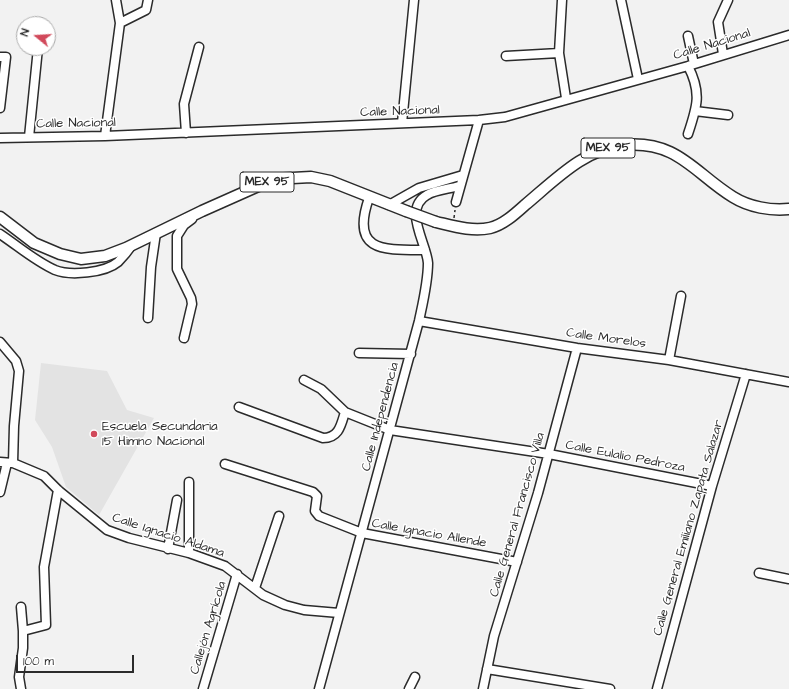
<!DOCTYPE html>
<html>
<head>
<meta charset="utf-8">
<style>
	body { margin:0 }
	#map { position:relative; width:789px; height:689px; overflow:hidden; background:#f2f2f2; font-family:"Architects Daughter",sans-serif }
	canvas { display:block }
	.north { position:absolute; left:16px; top:16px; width:40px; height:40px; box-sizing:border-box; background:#fff; border:1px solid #aaa; border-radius:50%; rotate:288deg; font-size:11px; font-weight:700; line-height:16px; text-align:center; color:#2b2b2b }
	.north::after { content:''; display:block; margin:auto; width:14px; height:18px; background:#d1495b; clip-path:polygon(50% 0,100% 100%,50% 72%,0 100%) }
	.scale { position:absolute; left:16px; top:655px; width:118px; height:18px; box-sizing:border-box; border:2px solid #2b2b2b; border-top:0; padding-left:5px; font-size:12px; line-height:14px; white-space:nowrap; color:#2b2b2b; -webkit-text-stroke:3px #fff; paint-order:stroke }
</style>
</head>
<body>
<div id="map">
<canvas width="789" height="689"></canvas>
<div class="north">N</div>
<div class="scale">100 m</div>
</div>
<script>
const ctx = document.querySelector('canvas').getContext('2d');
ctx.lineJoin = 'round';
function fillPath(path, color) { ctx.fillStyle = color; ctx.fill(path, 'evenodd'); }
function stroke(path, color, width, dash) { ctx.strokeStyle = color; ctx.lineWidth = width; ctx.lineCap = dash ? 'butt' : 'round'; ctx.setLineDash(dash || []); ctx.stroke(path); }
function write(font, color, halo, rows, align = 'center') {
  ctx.font = font + ' "Architects Daughter",sans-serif'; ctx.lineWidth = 3; ctx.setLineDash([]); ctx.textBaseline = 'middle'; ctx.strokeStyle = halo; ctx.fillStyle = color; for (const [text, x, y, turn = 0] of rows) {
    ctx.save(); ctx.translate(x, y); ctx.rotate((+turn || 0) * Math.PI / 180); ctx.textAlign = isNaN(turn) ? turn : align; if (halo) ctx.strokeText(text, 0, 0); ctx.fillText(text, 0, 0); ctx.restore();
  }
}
fillPath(new Path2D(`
	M41,363L107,371L127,410L154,418L99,515L66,487L52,447L35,420Z`), '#e3e3e3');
const minor = new Path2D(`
	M562,0L559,53L566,98
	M621,0L638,79
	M120,23L146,10L148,0
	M688,36L694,64
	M723,54L718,22L728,0
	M506,56L559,53
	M0,57H6L0,108
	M695,111L728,115
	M402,123L414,0
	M186,133L184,104L199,47
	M688,134C697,107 702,93 688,66
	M105,136L120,23L116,0
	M29,137L38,48
	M0,138L105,136L479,120L505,117L688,66L789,35
	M369,198C350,252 383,250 425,250
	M456,202L479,120
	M389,205L419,188L463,175
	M0,234C18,246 35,261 55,270C70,276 105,273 118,262C123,257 128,251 132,245
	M148,318L151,267L156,233
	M419,321L577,348L669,360L789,382
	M184,338L192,304L191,298L177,269V236L184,225L192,219
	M0,342L16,361L19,371L14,426L13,463
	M359,353L411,354
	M669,360L681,296
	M304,380L321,389L345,412L390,430L549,454L712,486
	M239,407L323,438C339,438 341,425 345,412
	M0,462L13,463L44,476L58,490L107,530L129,538L189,553L225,566L263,595L285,605L304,610L339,613
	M225,464L313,492L317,496L315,511L319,516L362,533L517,562
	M189,482V553
	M0,492L7,463
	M168,549L177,500
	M759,573L789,579
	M255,588L279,516
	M21,607L23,631
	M487,669L610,689
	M21,689L19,677L23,648V631L46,625L44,567L58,490
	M203,689L237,574
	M319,689L419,321C423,302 428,282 428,263C427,244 402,209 427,195C435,190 449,189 459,186
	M409,689L415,677
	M483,689L494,636L538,493L577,348
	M657,689L712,486L746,374`);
const major = new Path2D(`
	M0,217L34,243L60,254L81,259L105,256L126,248L202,211L274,179L311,177L330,181L406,211
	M436,222C453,226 472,232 490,228C503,225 515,214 525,205C554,181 585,148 624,145C678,140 695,174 733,197C749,207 771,211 789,209`);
stroke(minor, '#2b2b2b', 11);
stroke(major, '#2b2b2b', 13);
stroke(new Path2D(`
	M454,218L455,210`), '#2b2b2b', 1.5, [3, 3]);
stroke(minor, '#fff', 8);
stroke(major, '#fff', 10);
const majorBridge = new Path2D(`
	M406,211L436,222`);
stroke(majorBridge, '#2b2b2b', 13, []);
stroke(majorBridge, '#fff', 10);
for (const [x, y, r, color] of [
	[94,434,4,"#d1495b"]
]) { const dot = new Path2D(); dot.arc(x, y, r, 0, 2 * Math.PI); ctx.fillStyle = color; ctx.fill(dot); stroke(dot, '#fff', 1.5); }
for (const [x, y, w] of [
	[608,148,54],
	[267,182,54]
]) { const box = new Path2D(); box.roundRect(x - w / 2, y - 10, w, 20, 3); ctx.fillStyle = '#fff'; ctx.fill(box); stroke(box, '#2b2b2b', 1); }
write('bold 12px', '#2b2b2b', null, [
	["MEX 95",608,148],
	["MEX 95",267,182]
]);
write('13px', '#2b2b2b', '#fff', [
	["Calle Nacional",712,45,-17],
	["Calle Nacional",400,112,-2],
	["Calle Nacional",76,124,-1],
	["Calle Morelos",606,339,8],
	["Calle Independencia",381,417,-75],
	["Calle Eulalio Pedroza",625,457,11],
	["Calle General Francisco Villa",518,515,-74],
	["Calle General Emiliano Zapata Salazar",689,528,-74],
	["Calle Ignacio Allende",429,534,10],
	["Calle Ignacio Aldama",168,536,18],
	["Callejón Agrícola",209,628,-73]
]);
write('13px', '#2b2b2b', '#fff', [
	["Escuela Secundaria",102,427],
	["15 Himno Nacional",102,442]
], 'left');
</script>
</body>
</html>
